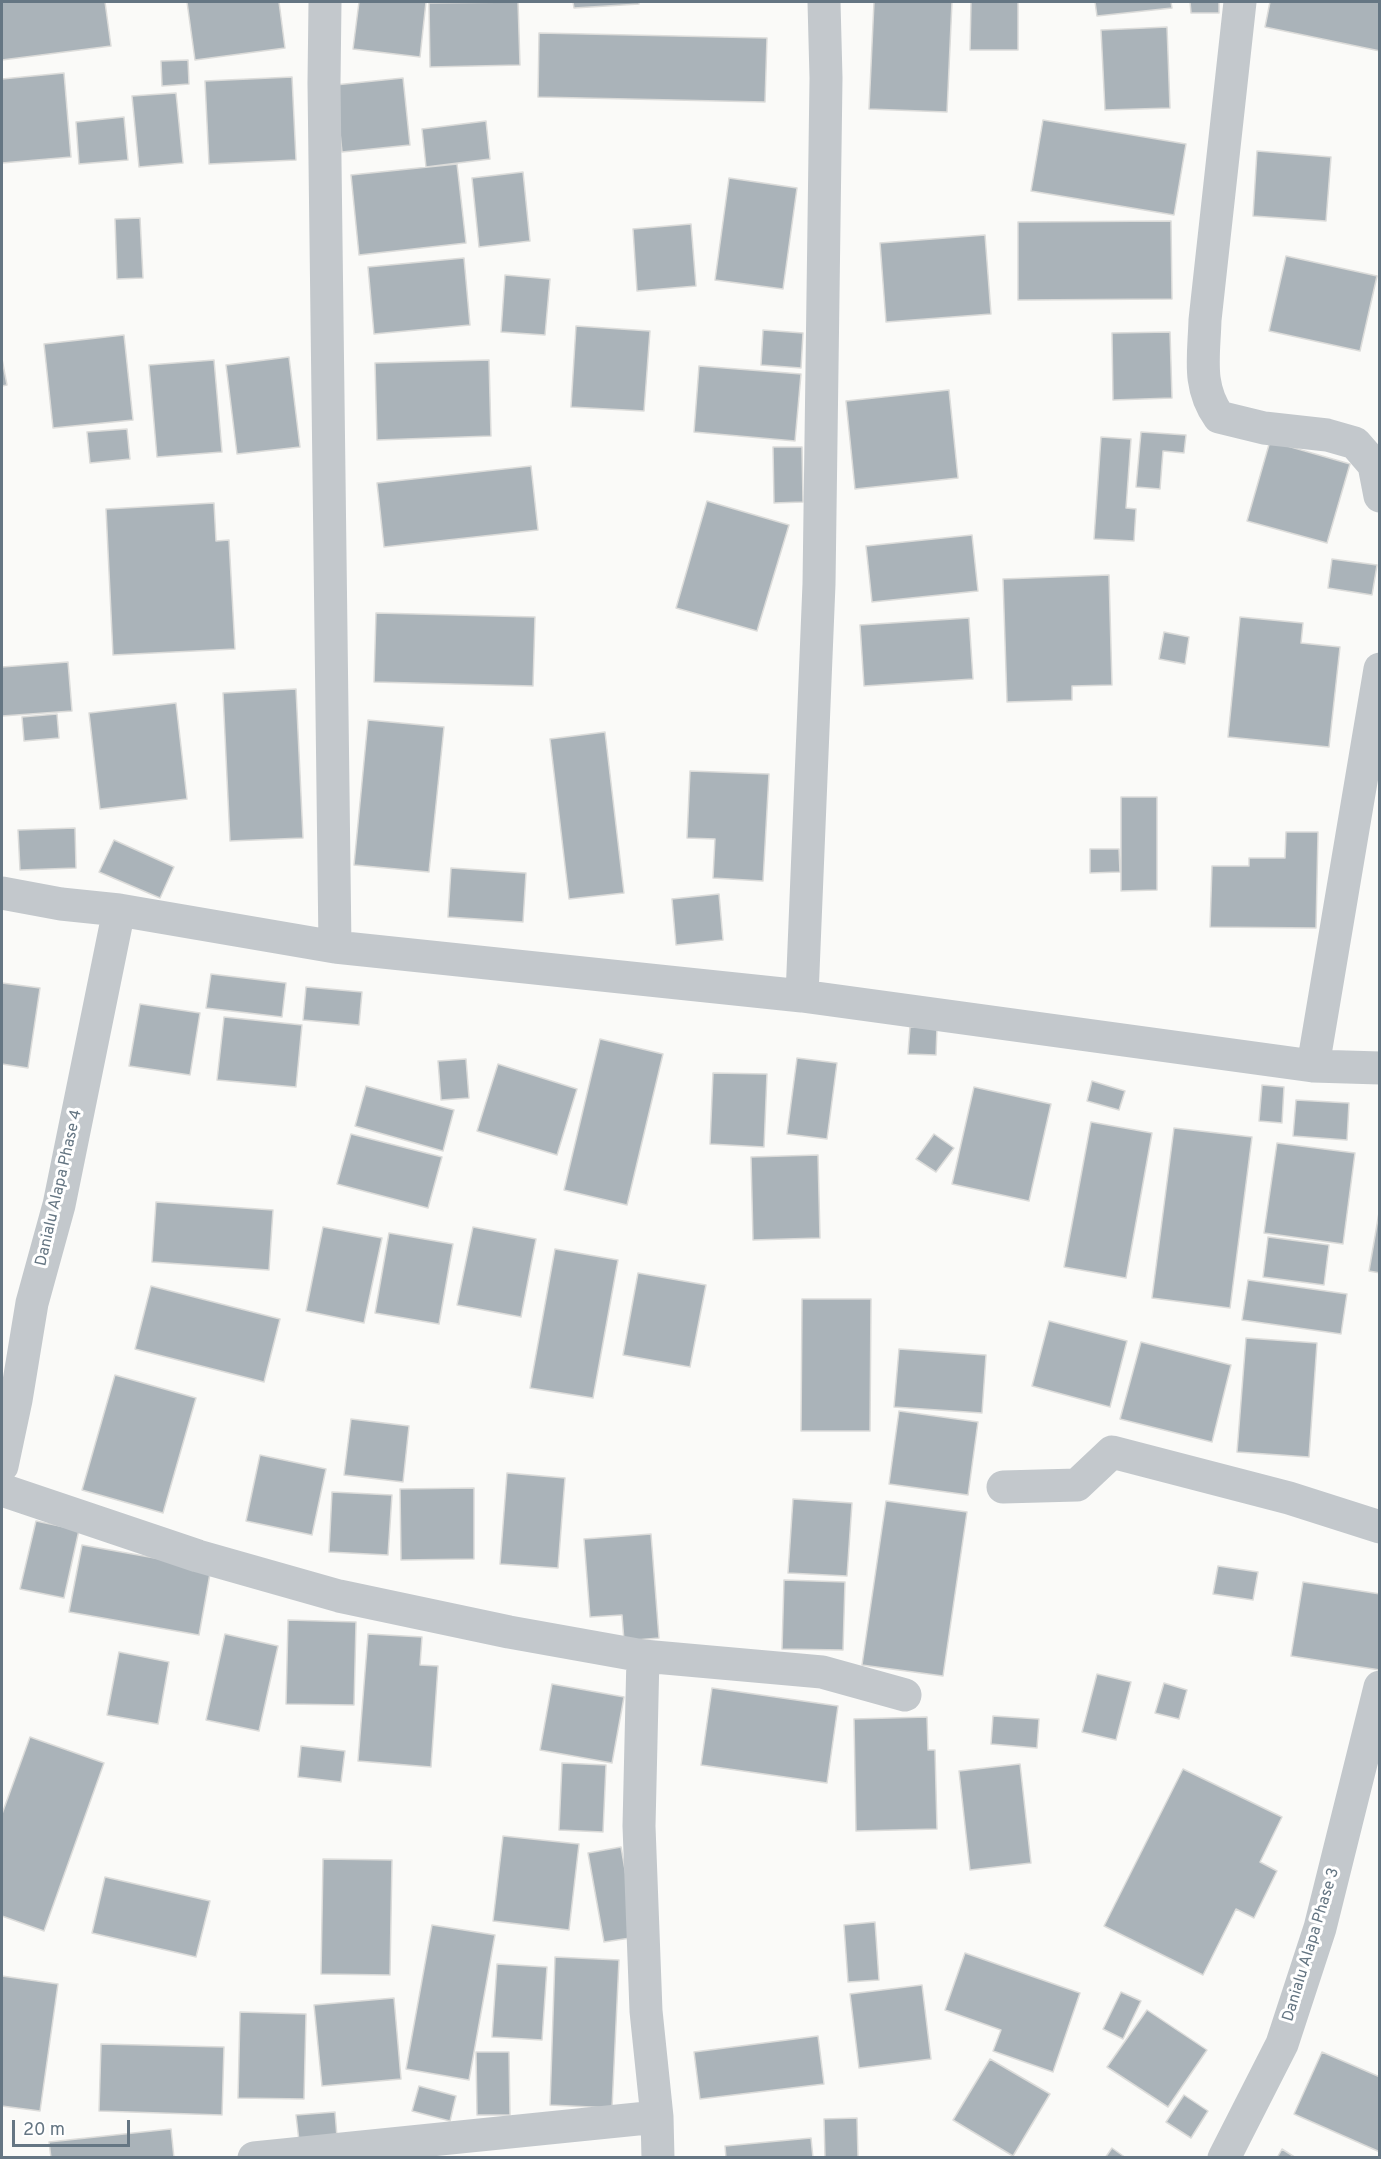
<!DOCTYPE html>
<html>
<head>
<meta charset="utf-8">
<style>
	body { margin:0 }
	#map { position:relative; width:1381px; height:2159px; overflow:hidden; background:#fafaf8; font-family:Overpass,sans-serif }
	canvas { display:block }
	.frame { position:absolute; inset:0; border:3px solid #657683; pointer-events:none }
	.scale { position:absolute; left:12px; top:2120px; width:118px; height:27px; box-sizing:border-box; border:3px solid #657683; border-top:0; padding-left:8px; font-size:18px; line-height:21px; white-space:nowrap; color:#657683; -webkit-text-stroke:4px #fff; paint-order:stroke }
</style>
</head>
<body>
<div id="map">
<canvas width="1381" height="2159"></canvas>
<div class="frame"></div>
<div class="scale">20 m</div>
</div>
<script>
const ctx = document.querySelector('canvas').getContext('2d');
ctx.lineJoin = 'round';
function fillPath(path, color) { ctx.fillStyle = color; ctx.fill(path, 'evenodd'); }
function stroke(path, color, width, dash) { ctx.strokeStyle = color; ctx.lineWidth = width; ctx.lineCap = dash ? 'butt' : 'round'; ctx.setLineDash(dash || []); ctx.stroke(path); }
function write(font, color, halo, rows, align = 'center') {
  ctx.font = font + ' Overpass,sans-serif'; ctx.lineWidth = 6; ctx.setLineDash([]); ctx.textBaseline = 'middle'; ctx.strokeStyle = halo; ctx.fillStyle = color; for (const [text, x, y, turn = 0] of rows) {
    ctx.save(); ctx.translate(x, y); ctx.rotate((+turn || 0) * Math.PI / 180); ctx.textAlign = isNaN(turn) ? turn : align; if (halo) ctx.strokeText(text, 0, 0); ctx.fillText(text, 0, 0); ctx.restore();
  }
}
const building = new Path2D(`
	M2,2H105L111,46L2,60Z
	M187,2H279L285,48L195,60Z
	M359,2H426L420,57L353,49Z
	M518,2L520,65L430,67L429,3Z
	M573,2H639V4L574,8Z
	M874,2H952L947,112L869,109Z
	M971,2H1018V50H970Z
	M1095,2H1171L1172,8L1097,16Z
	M1190,2H1219V13H1191Z
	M1270,2H1380V51L1265,27Z
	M1167,27L1170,108L1105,110L1101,30Z
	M539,33L767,38L765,102L538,97Z
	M188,60L189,84L162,86L161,61Z
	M64,73L71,157L2,163V79Z
	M292,77L296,160L209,164L205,81Z
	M403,78L410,145L342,152L335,85Z
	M176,93L183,163L139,167L132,96Z
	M124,117L128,160L79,164L76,122Z
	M1043,120L1186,144L1174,215L1031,191Z
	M486,121L490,159L426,167L422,129Z
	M1257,151L1331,157L1326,221L1253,216Z
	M457,164L466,243L359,255L351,175Z
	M523,172L530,241L479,247L472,178Z
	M729,178L797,188L783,289L715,280Z
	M140,218L143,278L117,279L115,219Z
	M1171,221L1172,299L1018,300V222Z
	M691,224L696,286L637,291L633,229Z
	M985,235L991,314L886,322L880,243Z
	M1286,256L1377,276L1360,351L1269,331Z
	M464,258L470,325L374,334L368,267Z
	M505,275L550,279L545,335L501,332Z
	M576,326L650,331L644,411L571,407Z
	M763,330L803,333L801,368L761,365Z
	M1170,332L1172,398L1113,400L1112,333Z
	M124,335L133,420L53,428L44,344Z
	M289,357L300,447L237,454L226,365Z
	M2,359L7,385L2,386Z
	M214,360L222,452L157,457L149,365Z
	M489,360L491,436L377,440L375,363Z
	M699,366L801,374L795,441L694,432Z
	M949,390L958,478L855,489L846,401Z
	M127,429L130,459L90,463L87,432Z
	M1141,432L1186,435L1184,453L1163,451L1160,489L1136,487Z
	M1101,437L1131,439L1126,508L1136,509L1134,541L1094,539Z
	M1270,441L1350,464L1327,543L1247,521Z
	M773,447H802L803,502L774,503Z
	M531,466L538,530L384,547L377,483Z
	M707,501L789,525L757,631L676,608Z
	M214,503L216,541L229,540L235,649L113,655L106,509Z
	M972,535L978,591L872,602L866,546Z
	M1332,559L1377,565L1372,595L1328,588Z
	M1109,575L1112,685L1072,686V700L1007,702L1003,579Z
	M376,613L535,617L533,686L374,682Z
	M1240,617L1303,623L1301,643L1340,647L1329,747L1228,737Z
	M969,618L973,679L864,686L860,625Z
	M1164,632L1189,637L1185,664L1159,659Z
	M68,662L72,711L2,716V667Z
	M296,689L303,838L230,841L223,693Z
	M176,703L187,799L100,809L89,713Z
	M57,714L59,738L24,741L22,717Z
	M368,720L444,727L429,872L354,865Z
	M605,732L624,893L569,899L550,739Z
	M690,771L769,774L763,881L713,878L715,839L687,838Z
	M1121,797H1157V890L1121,891Z
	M75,828L76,868L20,870L18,830Z
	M1286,832H1318L1316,928L1210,927L1212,866H1249V858H1285Z
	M114,840L174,867L160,898L99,872Z
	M1090,849H1119L1120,872L1090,873Z
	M451,868L526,873L523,922L448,917Z
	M719,894L723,940L676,945L672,899Z
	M211,974L286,983L282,1017L206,1008Z
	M2,983L40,988L28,1068L2,1064Z
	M306,987L362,992L359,1025L303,1020Z
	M140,1004L200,1013L190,1075L129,1066Z
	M224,1017L302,1025L296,1087L217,1080Z
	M910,1027L937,1028L936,1055L908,1054Z
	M600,1039L663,1054L627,1205L564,1190Z
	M797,1058L837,1063L827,1139L787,1134Z
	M466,1059L469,1098L441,1100L438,1061Z
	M498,1064L577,1089L557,1155L477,1131Z
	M713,1073L767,1074L764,1147L710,1144Z
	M1092,1081L1125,1091L1119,1110L1087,1101Z
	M1262,1085L1284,1087L1282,1123L1259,1121Z
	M366,1086L454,1110L443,1151L355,1126Z
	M974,1087L1051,1104L1029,1201L952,1184Z
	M1296,1100L1349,1103L1347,1140L1293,1136Z
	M1091,1122L1152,1133L1126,1278L1064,1267Z
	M1174,1128L1252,1137L1230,1308L1152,1298Z
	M351,1134L442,1157L428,1208L337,1184Z
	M934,1134L954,1148L936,1172L916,1159Z
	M1277,1143L1355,1153L1343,1244L1264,1233Z
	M818,1155L820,1238L753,1240L751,1157Z
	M156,1202L273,1210L269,1270L152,1262Z
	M1380,1207V1273L1369,1271Z
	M323,1227L382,1238L364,1323L306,1311Z
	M473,1227L536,1239L521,1317L457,1305Z
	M389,1233L453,1244L439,1324L375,1313Z
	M1268,1237L1329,1245L1324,1285L1263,1277Z
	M555,1249L618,1260L593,1398L530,1388Z
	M638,1273L706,1285L690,1367L623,1355Z
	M1248,1280L1347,1294L1341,1334L1242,1320Z
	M151,1286L280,1319L264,1382L135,1349Z
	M802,1299H871L870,1431H801Z
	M1049,1321L1127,1341L1110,1407L1032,1386Z
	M1246,1338L1317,1343L1309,1457L1237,1452Z
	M1141,1342L1231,1365L1212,1442L1120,1419Z
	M899,1349L986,1355L982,1413L894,1407Z
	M115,1375L196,1398L163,1513L82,1490Z
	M899,1411L978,1422L968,1495L889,1484Z
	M351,1419L409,1426L403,1482L344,1475Z
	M260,1455L326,1469L312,1535L246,1521Z
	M507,1473L565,1478L558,1568L500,1564Z
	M474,1488V1559L401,1560L400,1489Z
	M332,1492L392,1495L388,1555L329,1552Z
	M793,1499L852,1503L847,1576L788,1573Z
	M886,1501L967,1512L943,1676L862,1665Z
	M36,1521L79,1530L64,1598L20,1589Z
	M651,1534L659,1638L624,1641L622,1615L590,1617L584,1539Z
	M82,1545L211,1568L199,1635L69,1612Z
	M1218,1566L1258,1572L1253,1600L1213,1594Z
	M784,1580L845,1582L843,1650L782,1649Z
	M1303,1582L1380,1594V1670L1291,1656Z
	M288,1620L356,1622L354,1705L286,1704Z
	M225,1634L278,1646L259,1731L206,1720Z
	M368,1634L422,1637L420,1665L438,1666L431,1767L358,1761Z
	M119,1652L169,1662L158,1724L107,1715Z
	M1097,1674L1131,1682L1116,1740L1082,1732Z
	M1164,1683L1187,1690L1179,1719L1155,1713Z
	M552,1684L624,1697L612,1763L540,1750Z
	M712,1688L838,1706L827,1783L701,1765Z
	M993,1716L1039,1719L1037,1748L991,1744Z
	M927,1717L928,1750H935L937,1829L856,1831L854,1719Z
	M30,1737L104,1763L44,1931L2,1916V1814Z
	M301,1746L345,1751L341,1782L298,1777Z
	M562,1763L606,1765L603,1832L559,1830Z
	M1020,1764L1031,1863L970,1870L959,1771Z
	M1183,1769L1282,1817L1260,1862L1277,1871L1254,1918L1236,1909L1203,1975L1104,1926Z
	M503,1836L579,1844L569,1930L493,1921Z
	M621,1847L637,1937L604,1942L588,1853Z
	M323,1859L392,1860L390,1975L321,1974Z
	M105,1877L210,1901L196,1957L92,1933Z
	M875,1922L879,1980L848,1982L844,1925Z
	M432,1925L495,1935L469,2080L406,2069Z
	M965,1953L1080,1993L1053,2072L993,2051L1001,2030L945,2010Z
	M555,1957L619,1960L612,2108L550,2105Z
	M497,1964L547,1967L542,2040L492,2037Z
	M2,1976L58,1984L40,2111L2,2106Z
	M922,1985L931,2059L859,2068L850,1994Z
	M1121,1992L1141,2001L1123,2039L1103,2029Z
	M394,1998L401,2079L322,2086L314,2005Z
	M1147,2010L1207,2050L1168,2107L1107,2067Z
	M240,2012L306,2014L304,2099L238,2098Z
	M818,2036L824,2084L700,2099L694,2052Z
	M101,2044L224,2047L222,2115L99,2111Z
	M476,2052H509L510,2115H477Z
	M1322,2052L1380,2077V2152L1294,2114Z
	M990,2059L1050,2094L1013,2156L953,2120Z
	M419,2086L456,2096L450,2121L412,2111Z
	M1184,2095L1208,2111L1191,2138L1166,2122Z
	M335,2112L337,2137L299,2141L296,2115Z
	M857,2118L858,2158H825L824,2119Z
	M171,2129L174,2158H51L49,2142Z
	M811,2138L813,2158H726L725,2146Z
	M1112,2148L1126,2158H1105Z
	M1282,2149L1296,2158H1277Z`);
fillPath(building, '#aab3b9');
stroke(building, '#dcdcda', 1.5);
stroke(new Path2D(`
	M325,2L324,83L335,947
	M1240,2L1205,320C1204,356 1197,386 1219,417L1264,428L1327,435L1355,443L1374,465L1380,496
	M2,893L61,904L119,910L335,947L802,996L1313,1066L1380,1068
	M802,996L819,584L826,78L824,2
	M1313,1066L1380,669
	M2,1466L16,1400L32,1303L59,1205L119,910
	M1003,1487L1077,1485L1112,1452L1289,1498L1380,1527
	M2,1490L198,1556L339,1596L509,1632L643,1656L822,1672L905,1695
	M643,1656L639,1826L646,2011L657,2117L658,2158
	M254,2158L657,2117
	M1224,2158L1282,2044L1320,1928L1380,1687`), '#c3c8cc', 33);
write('16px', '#657683', '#fff', [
	["Danialu Alapa Phase 4",60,1188,-77],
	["Danialu Alapa Phase 3",1312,1945,-73]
]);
</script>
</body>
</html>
